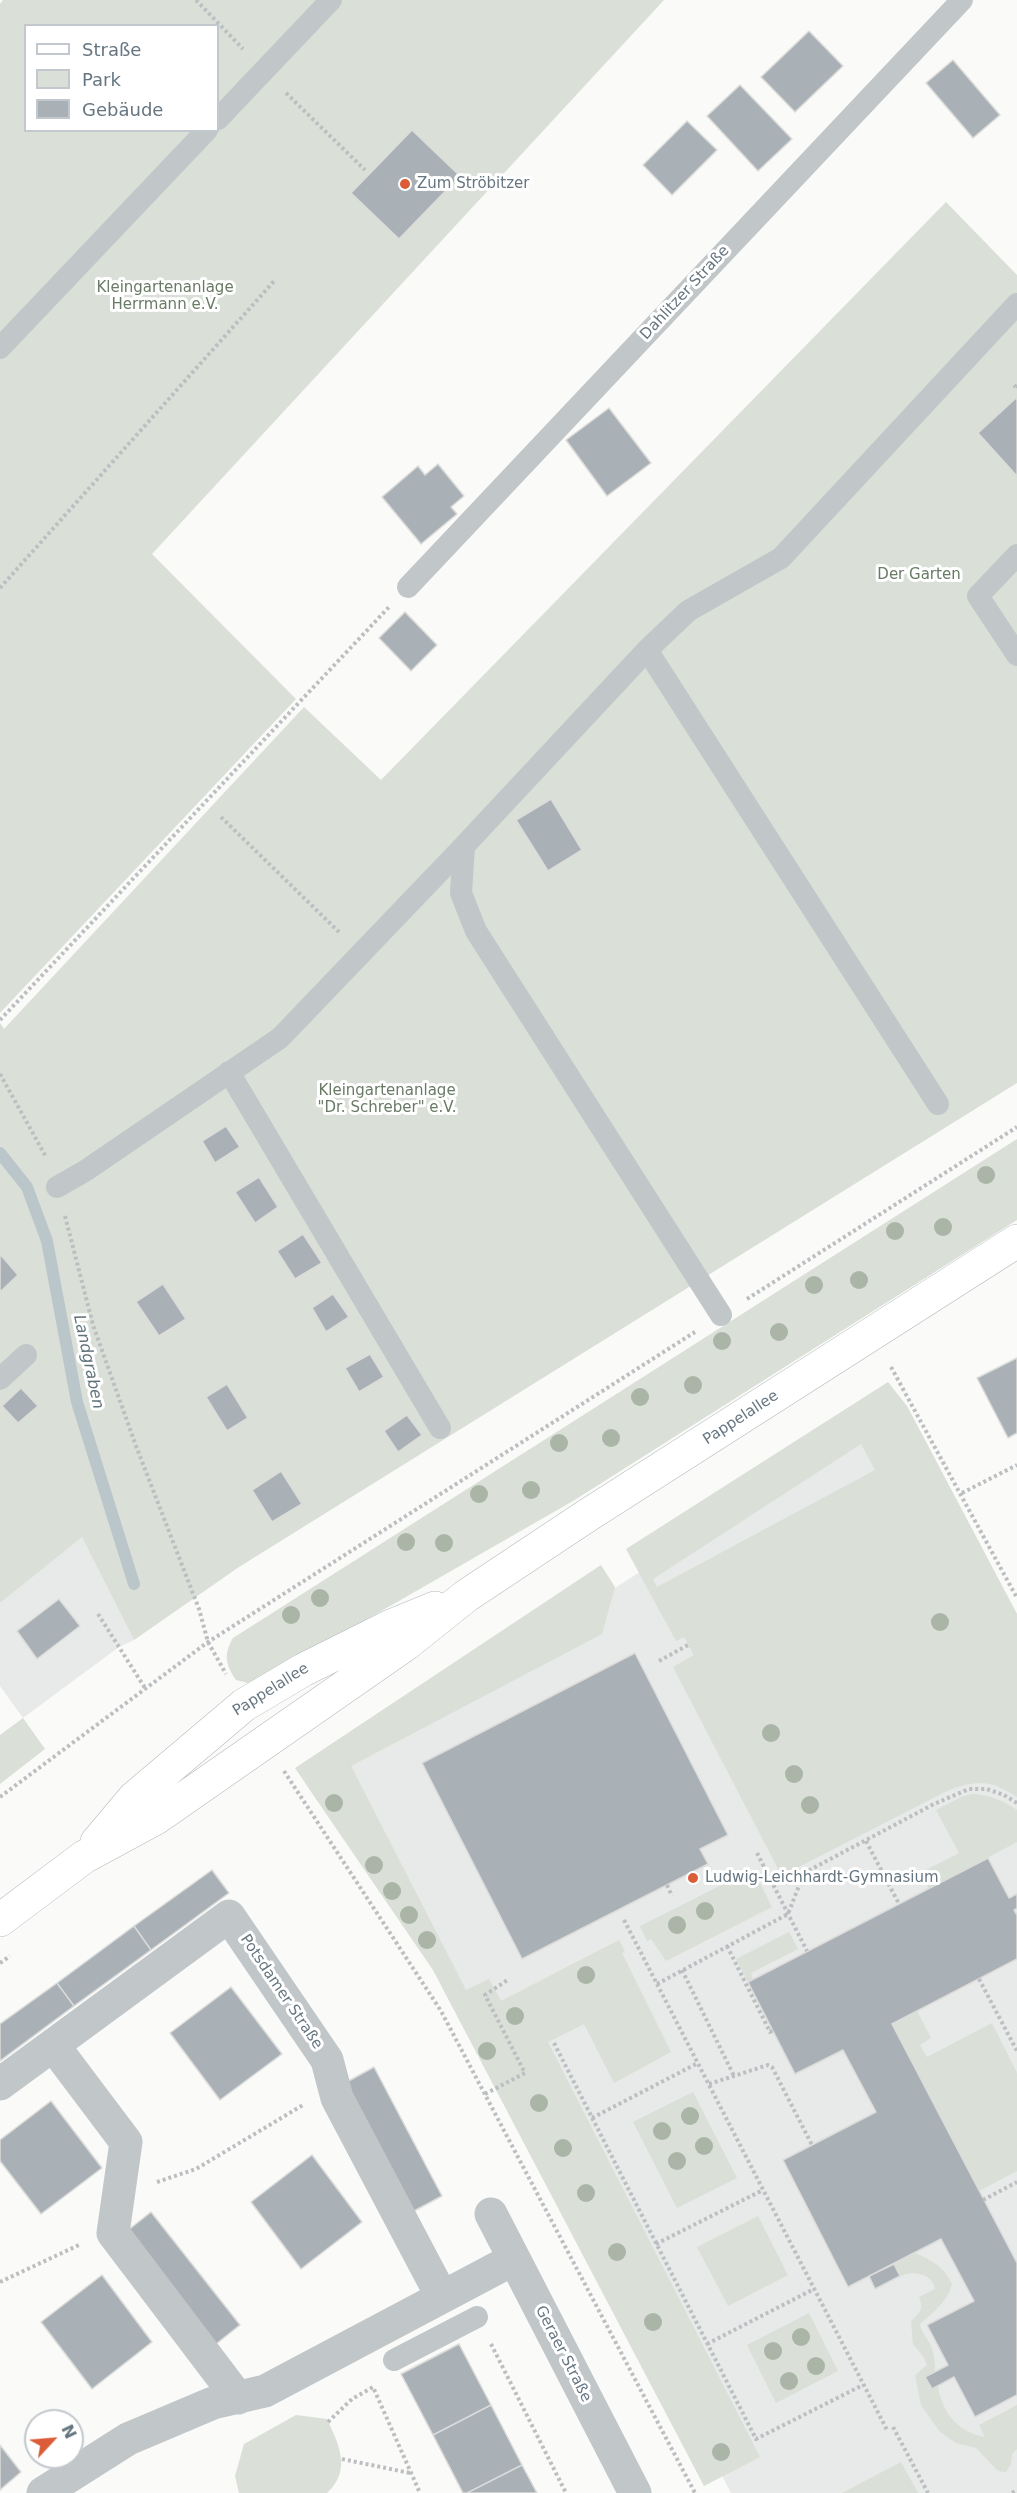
<!DOCTYPE html>
<html>
<head>
<meta charset="utf-8">
<style>
	body { margin:0 }
	#map { position:relative; width:1017px; height:2493px; overflow:hidden; background:#fafaf8; font-family:"DejaVu Sans",sans-serif }
	canvas { display:block }
	.legend { position:absolute; left:24px; top:24px; width:195px; height:108px; box-sizing:border-box; background:#fff; border:2px solid #c2c8cd; margin:0; padding:8px 10px; list-style:none; font-size:18px; color:#667681 }
	.legend li { display:flex; align-items:center; gap:12px; height:30px }
	.legend b { width:30px; border:2px solid #c2c8cd }
	.north { position:absolute; left:24px; top:2409px; width:60px; height:60px; box-sizing:border-box; background:#fff; border:2px solid #c2c8cd; border-radius:50%; rotate:64deg; font-size:16px; font-weight:700; line-height:24px; text-align:center; color:#667681 }
	.north::after { content:''; display:block; margin:auto; width:21px; height:27px; background:#da5c38; clip-path:polygon(50% 0,100% 100%,50% 72%,0 100%) }
</style>
</head>
<body>
<div id="map">
<canvas width="1017" height="2493"></canvas>
<ul class="legend">
<li><b style="height:8px;background:#fff"></b>Straße</li>
<li><b style="height:16px;background:#dadfd7"></b>Park</li>
<li><b style="height:16px;background:#a9b1b7"></b>Gebäude</li>
</ul>
<div class="north">N</div>
</div>
<script>
const ctx = document.querySelector('canvas').getContext('2d');
ctx.lineJoin = 'round';
function fillPath(path, color) { ctx.fillStyle = color; ctx.fill(path, 'evenodd'); }
function stroke(path, color, width, dash) { ctx.strokeStyle = color; ctx.lineWidth = width; ctx.lineCap = dash ? 'butt' : 'round'; ctx.setLineDash(dash || []); ctx.stroke(path); }
function write(font, color, halo, rows, align = 'center') {
  ctx.font = font + ' "DejaVu Sans",sans-serif'; ctx.lineWidth = 6; ctx.setLineDash([]); ctx.textBaseline = 'middle'; ctx.strokeStyle = halo; ctx.fillStyle = color; for (const [text, x, y, turn = 0] of rows) {
    ctx.save(); ctx.translate(x, y); ctx.rotate((+turn || 0) * Math.PI / 180); ctx.textAlign = isNaN(turn) ? turn : align; if (halo) ctx.strokeText(text, 0, 0); ctx.fillText(text, 0, 0); ctx.restore();
  }
}
fillPath(new Path2D(`
	M907,1406L1017,1614V2493H731L521,2095L503,2103L433,1970L307,1786L856,1433Z
	M82,1536L134,1640L119,1647L23,1718L0,1686V1603Z`), '#e8e9e9');
fillPath(new Path2D(`
	M3,0H664L152,554L296,699L0,1013V4ZM26,26H218V130H26Z
	M946,202L1017,275V1083L239,1567L134,1640L82,1537L0,1603V1023L4,1029L304,707L381,780Z
	M1017,1139V1220L573,1501L350,1629L248,1683L236,1680C226,1665 223,1655 233,1638Z
	M888,1382L907,1406L1017,1614V1797C989,1779 977,1780 947,1791L791,1871L796,1882L787,1886L673,1667L694,1655L684,1637L676,1641L626,1549ZM861,1444L875,1470L657,1587L653,1579Z
	M601,1565L615,1587L602,1634L351,1766L466,1990L489,1979L501,2001L619,1940L625,1952L622,1953L671,2052L614,2083L584,2024L548,2042L760,2457L704,2486L433,1970L295,1768Z
	M23,1718L45,1749L0,1784V1735Z
	M972,1794C990,1795 1002,1800 1017,1810V1842L929,1889L920,1873L959,1853L936,1810L961,1797Z
	M751,1870L754,1871L772,1907L666,1961L651,1939L647,1941L640,1926Z
	M789,1932L798,1949L751,1973L753,1979L748,1982L736,1959Z
	M917,2011L931,2038L920,2045L927,2057L992,2023L1017,2073V2171L979,2191L892,2024Z
	M693,2092L737,2178L677,2208L633,2122Z
	M758,2216L788,2275L728,2306L697,2247Z
	M915,2253C932,2260 944,2267 952,2284C947,2302 934,2312 920,2324C921,2333 928,2338 931,2346C934,2354 935,2363 935,2371L926,2377L931,2389L938,2386C942,2412 957,2432 985,2437L979,2425L1017,2405V2449L1012,2454L1011,2464L1006,2472L998,2471L976,2448L956,2443L940,2432L921,2405L915,2375L927,2365L923,2356L913,2344L911,2321C920,2313 924,2309 919,2297L935,2289C933,2273 912,2270 900,2276L894,2264Z
	M809,2313L838,2371L776,2403L747,2345Z
	M296,2415L327,2419C339,2445 352,2470 327,2493H239L235,2476L244,2444Z
	M901,2462L918,2493H842Z`), '#dadfd7');
stroke(new Path2D(`
	M0,1153L27,1187L47,1241L77,1402L134,1584`), '#bbc6ca', 12);
const building = new Path2D(`
	M809,31L843,66L795,112L761,77Z
	M953,60L1000,115L973,138L926,83Z
	M740,85L792,139L758,171L707,116Z
	M687,121L717,150L672,195L643,165Z
	M412,130L460,176L399,239L351,193Z
	M1016,398L1017,400V476L978,433Z
	M609,408L651,463L607,496L566,440Z
	M438,464L464,496L451,507L457,514L421,544L382,497L418,466L425,475Z
	M405,612L437,645L411,671L379,638Z
	M551,799L582,850L548,871L516,820Z
	M226,1126L240,1147L215,1163L202,1141Z
	M259,1177L278,1207L255,1223L235,1192Z
	M303,1234L322,1263L295,1279L277,1251Z
	M0,1254L18,1275L0,1292Z
	M163,1284L186,1319L159,1336L136,1302Z
	M333,1294L349,1317L326,1332L312,1308Z
	M370,1354L384,1377L359,1392L345,1368Z
	M1017,1358V1433L1008,1438L977,1378Z
	M227,1384L248,1418L227,1431L206,1397Z
	M21,1388L38,1406L18,1423L2,1406Z
	M407,1415L422,1435L398,1452L384,1431Z
	M281,1471L302,1504L272,1522L252,1490Z
	M59,1599L80,1626L37,1659L17,1631Z
	M635,1653L728,1835L700,1849L708,1864L522,1959L422,1763Z
	M988,1858L1009,1898L1017,1894V1908L1014,1910L1017,1915V1959L892,2024L1017,2263V2395L975,2417L954,2377L932,2389L925,2377L948,2365L927,2325L974,2301L941,2239L848,2287L783,2160L876,2112L843,2050L795,2074L748,1982Z
	M212,1870L229,1893L151,1950L134,1926Z
	M134,1926L151,1950L74,2006L57,1983Z
	M57,1983L74,2006L0,2061V2024Z
	M231,1987L282,2054L220,2100L170,2033Z
	M374,2067L442,2196L412,2212L345,2083Z
	M51,2101L102,2168L41,2214L0,2161V2140Z
	M312,2155L362,2222L301,2269L251,2202Z
	M151,2212L240,2325L216,2344L127,2231Z
	M894,2264L900,2276L875,2289L869,2276Z
	M102,2275L152,2342L92,2389L41,2322Z
	M459,2344L491,2405L433,2435L401,2374Z
	M491,2405L522,2465L467,2493H463L433,2435Z
	M0,2445L21,2472L0,2490Z
	M522,2465L537,2493H467Z`);
fillPath(building, '#a9b1b7');
stroke(building, '#dcdcda', 1.5);
const secondary = new Path2D(`
	M97,1842L134,1798L244,1705L303,1670L391,1626L435,1608
	M0,1920L84,1857L156,1818L406,1644L466,1596L588,1515L1017,1241`);
stroke(secondary, '#b4babe', 34);
stroke(new Path2D(`
	M196,0L243,49
	M286,93L365,170
	M1017,385L1015,387L1017,389
	M0,588L275,280
	M221,817L339,932
	M0,1020L389,607
	M0,1074L46,1157
	M65,1216L93,1325L136,1446L199,1609L208,1642L226,1674
	M747,1299L1017,1127
	M891,1367L1017,1598
	M962,1493L1017,1465
	M98,1614L145,1688
	M659,1661L688,1645
	M284,1771L441,2011L695,2493
	M0,1797L208,1642L695,1332
	M866,1841L899,1904
	M757,1853L807,1951
	M667,1885L672,1896
	M624,1920L887,2430
	M727,1946L770,2032L773,2030
	M0,1963L10,1956
	M682,1970L734,2076
	M979,1979L1017,2051
	M657,1984L788,1914L804,1873L934,1804L969,1789H987L1004,1795L1017,1803
	M554,2043L756,2439L863,2385
	M709,2084L768,2065L772,2067L812,2145
	M485,2094L525,2073L485,1995L509,1979
	M592,2118L698,2063
	M157,2182L196,2169L303,2105
	M983,2200L1017,2182
	M656,2244L763,2190
	M0,2282L81,2244
	M491,2344L566,2493
	M707,2344L814,2289
	M328,2422L352,2399L373,2387L420,2493
	M893,2427L928,2493
	M342,2459L410,2473
	M1012,2493L1017,2490`), '#bcbfc1', 4, [3, 3]);
stroke(new Path2D(`
	M218,119L331,0
	M0,348L207,130
	M1017,555L978,596L1017,655
	M408,587L962,0
	M647,650L938,1104
	M229,1072L440,1428
	M57,1187L85,1171L280,1038L464,846
	M721,1315L476,931L461,893L464,846L647,650L688,611L781,558L1017,304
	M0,1379L26,1355
	M394,2360L477,2317`), '#c1c6c9', 22);
stroke(new Path2D(`
	M53,2045L126,2142L113,2233L238,2398
	M0,2084L229,1916L327,2060L337,2098L442,2297
	M491,2214L635,2493
	M43,2493L128,2439L213,2403L265,2391L514,2259`), '#c1c6c9', 33);
stroke(secondary, '#fff', 33);
ctx.fillStyle = '#aab4a7';
for (const [x, y] of [
	[986,1175],
	[943,1227],
	[895,1231],
	[859,1280],
	[814,1285],
	[779,1332],
	[722,1341],
	[693,1385],
	[640,1397],
	[611,1438],
	[559,1443],
	[531,1490],
	[479,1494],
	[406,1542],
	[444,1543],
	[320,1598],
	[291,1615],
	[940,1622],
	[771,1733],
	[794,1774],
	[334,1803],
	[810,1805],
	[374,1865],
	[392,1891],
	[705,1911],
	[409,1915],
	[677,1925],
	[427,1940],
	[586,1975],
	[515,2016],
	[487,2051],
	[539,2103],
	[690,2116],
	[662,2131],
	[704,2146],
	[563,2148],
	[677,2161],
	[586,2193],
	[617,2252],
	[653,2322],
	[801,2337],
	[773,2351],
	[816,2366],
	[789,2381],
	[721,2452]
]) { ctx.beginPath(); ctx.arc(x, y, 9, 0, 2 * Math.PI); ctx.fill(); }
for (const [x, y, r, color] of [
	[405,184,6,"#da5c38"],
	[693,1878,6,"#da5c38"]
]) { const dot = new Path2D(); dot.arc(x, y, r, 0, 2 * Math.PI); ctx.fillStyle = color; ctx.fill(dot); stroke(dot, '#fff', 2); }
write('15px', '#667681', '#fff', [
	["Zum Ströbitzer",417,184],
	["Ludwig-Leichhardt-Gymnasium",705,1878]
], 'left');
write('15px', '#697a65', '#fff', [
	["Kleingartenanlage",165,288],
	["Herrmann e.V.",165,305],
	["Der Garten",919,575],
	["Kleingartenanlage",387,1091],
	["\"Dr. Schreber\" e.V.",387,1108]
]);
write('15px', '#667681', '#fff', [
	["Dahlitzer Straße",685,293,-47],
	["Pappelallee",741,1418,-33],
	["Pappelallee",271,1690,-32],
	["Potsdamer Straße",281,1992,56],
	["Geraer Straße",563,2354,63]
]);
write('italic 16px', '#61747b', '#fff', [
	["Landgraben",88,1362,78]
]);
</script>
</body>
</html>
